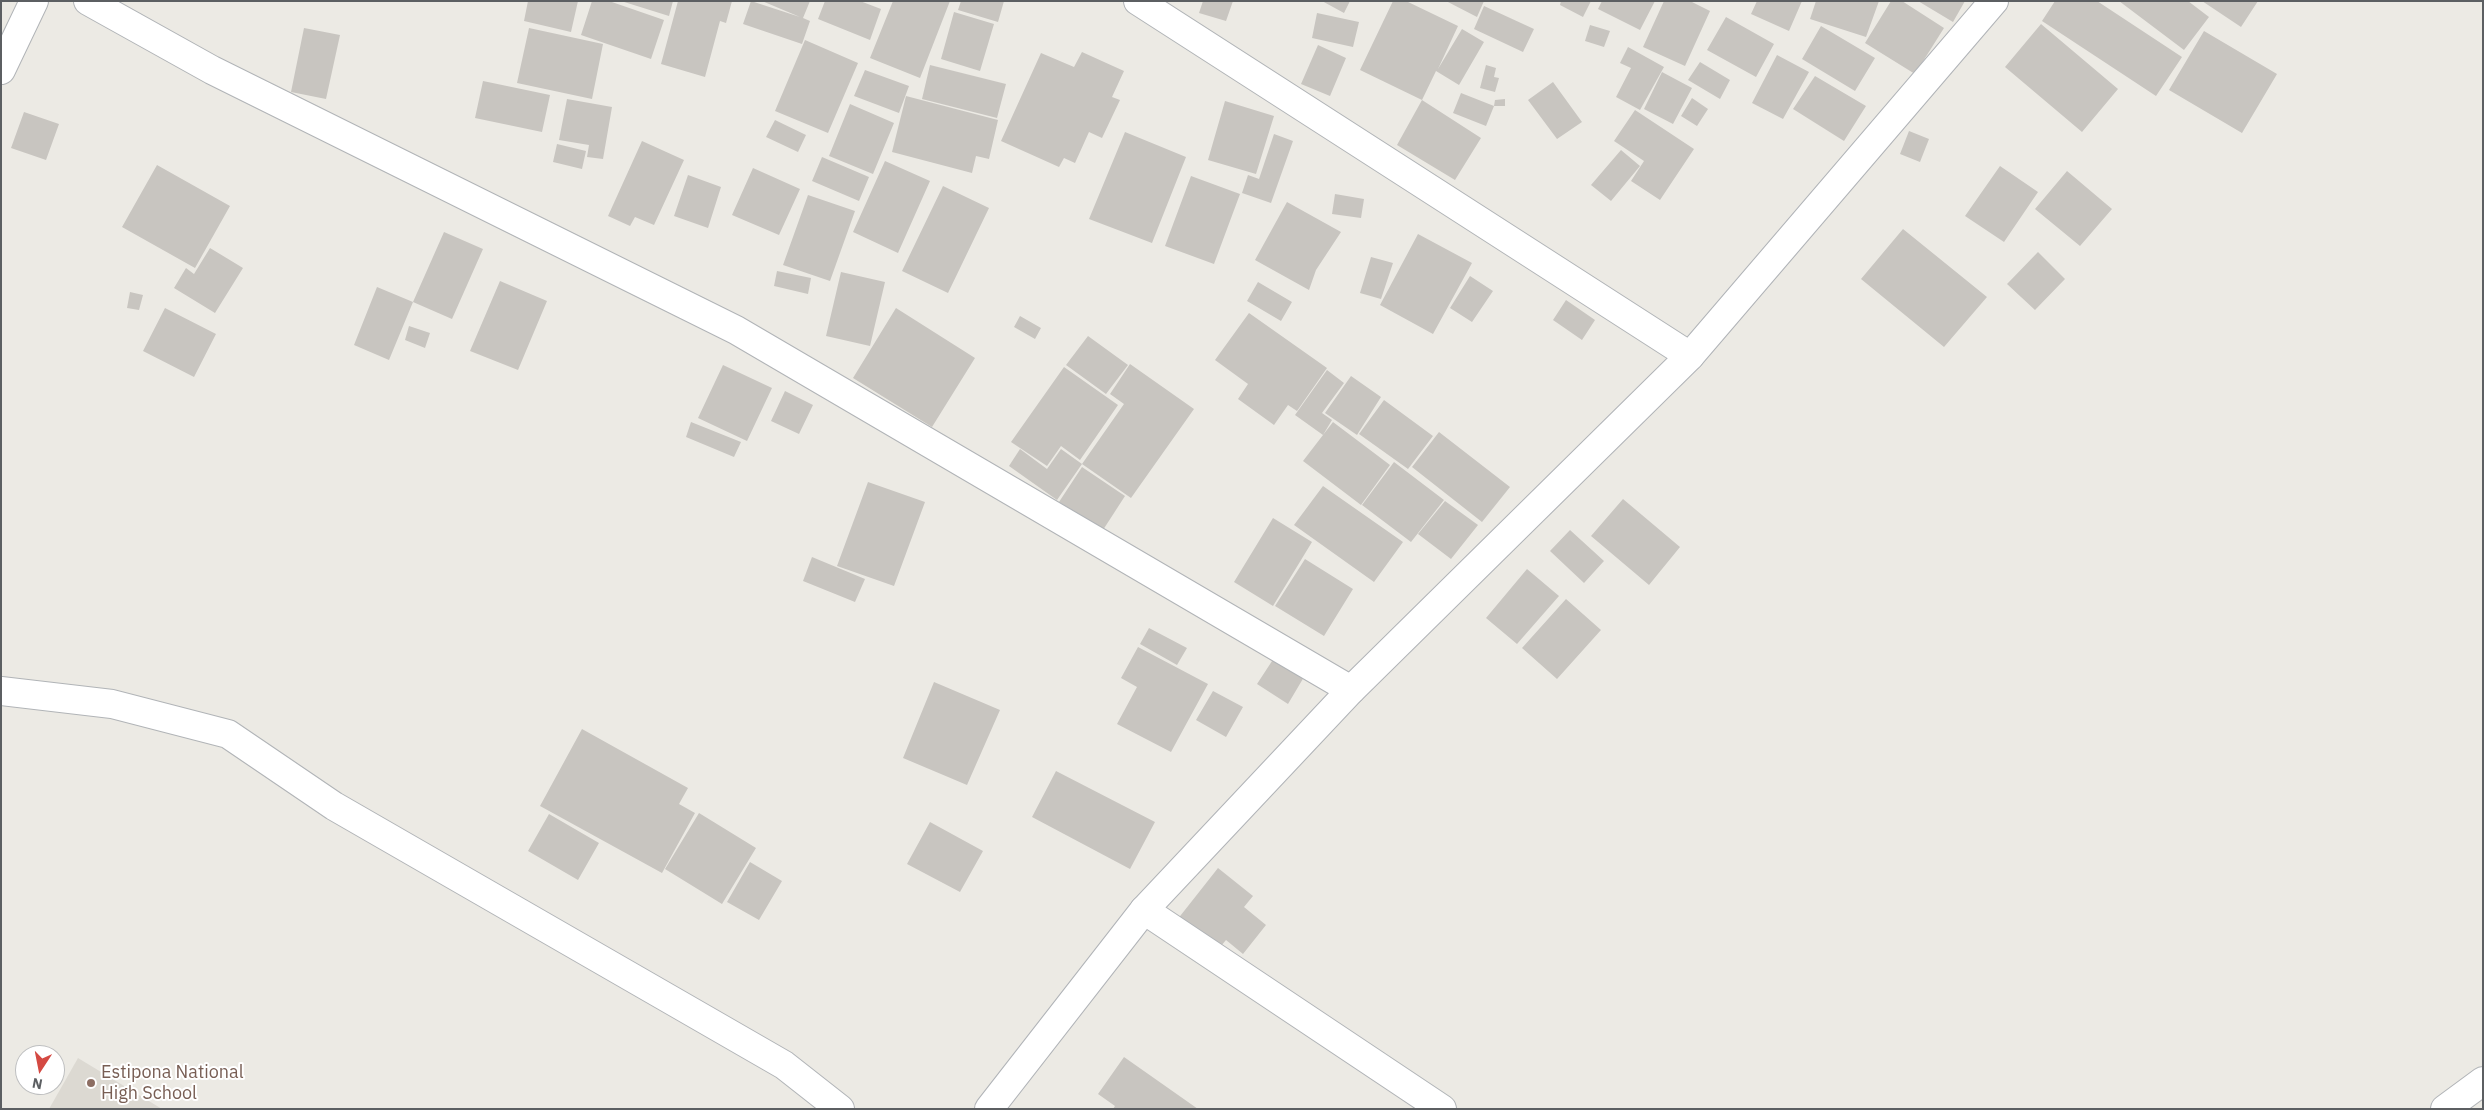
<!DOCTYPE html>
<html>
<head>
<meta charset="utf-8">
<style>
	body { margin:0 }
	#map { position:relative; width:2484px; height:1110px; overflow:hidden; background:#eceae4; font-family:"IBM Plex Sans",sans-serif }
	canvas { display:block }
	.frame { position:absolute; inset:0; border:2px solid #5c5f62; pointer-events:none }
	.north { position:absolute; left:15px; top:1045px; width:50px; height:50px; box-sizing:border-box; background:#fff; border:1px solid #bebfc0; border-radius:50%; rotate:191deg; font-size:14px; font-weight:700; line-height:20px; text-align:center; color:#5c5f62 }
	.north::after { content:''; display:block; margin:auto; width:18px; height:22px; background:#d44942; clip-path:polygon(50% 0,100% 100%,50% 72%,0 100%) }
</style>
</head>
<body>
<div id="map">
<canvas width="2484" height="1110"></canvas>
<div class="frame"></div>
<div class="north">N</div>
</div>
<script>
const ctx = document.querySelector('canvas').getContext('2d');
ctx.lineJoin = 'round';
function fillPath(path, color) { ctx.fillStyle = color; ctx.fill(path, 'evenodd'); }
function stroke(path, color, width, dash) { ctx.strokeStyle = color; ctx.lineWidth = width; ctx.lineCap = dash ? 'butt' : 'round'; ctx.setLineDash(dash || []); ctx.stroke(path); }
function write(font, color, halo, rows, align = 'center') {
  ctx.font = font + ' "IBM Plex Sans",sans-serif'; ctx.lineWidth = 4; ctx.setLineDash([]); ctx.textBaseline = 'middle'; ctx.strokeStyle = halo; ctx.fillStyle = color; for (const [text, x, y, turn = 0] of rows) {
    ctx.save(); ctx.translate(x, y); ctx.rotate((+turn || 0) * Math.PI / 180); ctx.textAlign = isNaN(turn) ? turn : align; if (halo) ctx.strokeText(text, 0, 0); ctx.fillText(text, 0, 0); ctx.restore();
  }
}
fillPath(new Path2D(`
	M78,1058L162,1109H49Z`), '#dcd9d2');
fillPath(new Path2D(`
	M528,1H578L571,32L524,21Z
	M592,1H609L664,20L651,59L581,35Z
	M621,1H673L669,16Z
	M678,1H732L726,23L720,21L705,77L661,64Z
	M751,1L800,17L762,1H810L803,18L810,21L802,44L743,24Z
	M825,1H860L881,9L870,40L818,19Z
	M893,1H950L920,78L870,58Z
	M961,1H1004L998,22L958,10Z
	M1203,1H1233L1226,21L1199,13Z
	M1322,1H1350L1344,13Z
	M1393,1H1406L1458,26L1438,69L1462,29L1484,42L1459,85L1436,71L1422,100L1481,138L1455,180L1397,145L1422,100L1360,70Z
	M1446,1H1484L1477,17Z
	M1561,1H1591L1583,17L1560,5Z
	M1602,1H1655L1640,30L1598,9Z
	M1664,1H1690L1710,11L1685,66L1643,47Z
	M1757,1H1802L1789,31L1751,14Z
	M1816,1H1879L1866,37L1810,19Z
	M1891,1H1902L1944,28L1915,74L1865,43Z
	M1918,1H1965L1953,22Z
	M2055,1H2097L2182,57L2156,96L2042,21Z
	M2119,1H2188L2209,17L2184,50Z
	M2202,1H2258L2241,27Z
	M1484,6L1534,29L1523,52L1474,29Z
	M954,12L994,24L980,71L941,59Z
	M1317,13L1359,22L1353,47L1312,38Z
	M1726,17L1774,44L1756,77L1707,50Z
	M2041,24L2118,89L2082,132L2005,67Z
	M1590,25L1610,31L1604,47L1585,41Z
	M1821,26L1875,58L1855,91L1802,59Z
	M304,28L340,35L326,99L291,92Z
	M529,28L603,44L592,99L517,83Z
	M2204,31L2277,74L2242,133L2169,90Z
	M805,40L858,63L828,133L775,111Z
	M1318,45L1346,58L1330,96L1301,84Z
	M1628,47L1664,67L1640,110L1616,97L1631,68L1620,63Z
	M1082,52L1124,71L1112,97L1120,100L1102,138L1089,132L1075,163L1064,158L1059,167L1001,141L1041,53L1074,67Z
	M1777,55L1809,72L1783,119L1752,103Z
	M1700,62L1730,80L1720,99L1688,80Z
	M930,65L1006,84L997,118L922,99Z
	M1486,65L1496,68L1494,77L1499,78L1495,92L1480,88Z
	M865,70L909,86L899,113L854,96Z
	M1662,72L1692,88L1673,124L1644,109Z
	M1815,76L1866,106L1844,141L1793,109Z
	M483,81L550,95L542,132L475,118Z
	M1553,82L1582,122L1557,139L1528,100Z
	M1461,93L1494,106L1486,126L1453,113Z
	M906,96L998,120L989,159L976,156L972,173L892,152Z
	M1692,98L1708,109L1697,126L1681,116Z
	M567,99L612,107L603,159L587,157L589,145L559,140Z
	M1505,99V106H1494L1495,100Z
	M1225,101L1274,116L1256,174L1208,160Z
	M850,104L894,123L873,174L829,156Z
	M1635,110L1694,149L1660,200L1631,181L1644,161L1614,141Z
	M24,112L59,124L46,160L11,148Z
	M775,120L806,135L798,152L766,137Z
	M1909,131L1929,139L1920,162L1900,154Z
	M1125,132L1186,157L1152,243L1089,219Z
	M1274,134L1293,141L1271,203L1242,193L1248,175L1259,179Z
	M642,141L684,160L654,225L635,217L630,226L608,216Z
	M557,144L586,151L582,169L553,162Z
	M1621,150L1640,166L1611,201L1591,185Z
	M822,157L869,177L859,201L812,181Z
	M885,161L930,181L898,253L853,232Z
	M157,165L230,206L195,268L122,227Z
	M2000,166L2038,192L2004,242L1965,216Z
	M753,168L800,189L779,235L732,215Z
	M2067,171L2112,209L2080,246L2035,209Z
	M688,175L721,187L708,228L674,216Z
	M1191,176L1240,194L1214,264L1165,246Z
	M943,186L989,208L948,293L902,271Z
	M1335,194L1364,199L1361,218L1332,214Z
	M808,195L855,211L830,281L783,265Z
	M1287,202L1341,232L1316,270L1309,290L1255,260Z
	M1903,229L1987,297L1944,347L1861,279Z
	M444,232L483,249L452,319L413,302L389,360L354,345L377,287L413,302Z
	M1418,234L1472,263L1433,334L1380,305Z
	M210,248L243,268L215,313L174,288L186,268L194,274Z
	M2038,252L2065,279L2035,310L2007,284Z
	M1371,257L1393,263L1381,299L1360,293Z
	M777,271L811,278L808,294L774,286Z
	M841,272L885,282L870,346L826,336Z
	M1470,276L1493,291L1472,322L1450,308Z
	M500,281L547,301L518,370L470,351Z
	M1258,282L1292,302L1281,321L1247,301Z
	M130,292L143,295L139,310L127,308Z
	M1566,300L1595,320L1582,340L1553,320Z
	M165,308L216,334L194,377L143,351Z
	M896,308L975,358L932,427L853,378Z
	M1249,313L1327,368L1297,411L1288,405L1274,425L1238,399L1248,384L1215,360Z
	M1020,316L1041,328L1035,339L1014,327Z
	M409,326L430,333L425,348L405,340Z
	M1088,336L1128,365L1106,394L1066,365Z
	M1130,364L1194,409L1131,498L1082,464L1124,404L1110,394Z
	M723,365L772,388L747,441L698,418Z
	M1064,367L1118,405L1080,460L1061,446L1047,466L1011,442Z
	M1327,370L1344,383L1322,413L1332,420L1323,435L1295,415Z
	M1351,376L1381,397L1357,435L1325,413Z
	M785,391L813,405L799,434L771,421Z
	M1384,400L1433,436L1408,469L1359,434Z
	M691,422L741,442L734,457L686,437Z
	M1333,422L1390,465L1361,505L1303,461Z
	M1439,432L1510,487L1482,522L1412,467Z
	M1020,449L1047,469L1061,449L1082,464L1057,500L1009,466Z
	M1394,462L1444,500L1411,542L1362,505Z
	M1082,467L1125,496L1103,530L1059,502Z
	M868,482L925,502L894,586L837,566Z
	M1323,486L1403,542L1374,582L1294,525Z
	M1623,499L1680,547L1649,585L1591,536Z
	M1445,501L1478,525L1451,559L1418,534Z
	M1273,518L1312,542L1273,606L1234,582Z
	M1570,530L1604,561L1584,583L1550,551Z
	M812,557L865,579L855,602L803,581Z
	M1305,559L1353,589L1324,636L1275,606Z
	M1527,569L1559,596L1517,644L1486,618Z
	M1566,599L1601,630L1557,679L1522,648Z
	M1149,628L1187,648L1177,665L1140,644Z
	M1138,647L1208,684L1171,752L1117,724L1137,687L1121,678Z
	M1274,658L1304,677L1288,704L1257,684Z
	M934,682L1000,710L967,785L903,758Z
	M1213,691L1243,707L1226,737L1196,720Z
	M582,729L688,788L679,804L695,813L662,873L540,806Z
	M1056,771L1155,822L1130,869L1032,817Z
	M699,813L756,848L722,904L665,869Z
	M549,814L599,843L578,880L528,851Z
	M930,822L983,851L960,892L907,864Z
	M750,862L782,881L759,920L727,902Z
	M1218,868L1253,896L1244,907L1266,925L1243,954L1226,940L1216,952L1177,920Z
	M1124,1057L1198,1109H1113L1115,1106L1098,1094Z`), '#c8c5c0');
const street = new Path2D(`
	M88,1L212,70L736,330L1351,690
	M1138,1L1690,356
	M1,70L34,1
	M1,691L112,704L228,734L334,806L784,1065L840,1109
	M1144,910L1442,1109
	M2445,1109L2483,1081`);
const secondary = new Path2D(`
	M989,1109L1144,910L1351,690L1690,356L1994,1`);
stroke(street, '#b1b4b7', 30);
stroke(secondary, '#b0b3b7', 30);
stroke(street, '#fff', 28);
stroke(secondary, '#fff', 28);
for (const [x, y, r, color] of [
	[91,1083,5,"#8d6e63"]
]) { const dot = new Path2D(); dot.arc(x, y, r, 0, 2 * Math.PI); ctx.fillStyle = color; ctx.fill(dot); stroke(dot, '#fff', 2); }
write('18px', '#785e54', '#fff', [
	["Estipona National",101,1073],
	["High School",101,1094]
], 'left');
</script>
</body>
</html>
